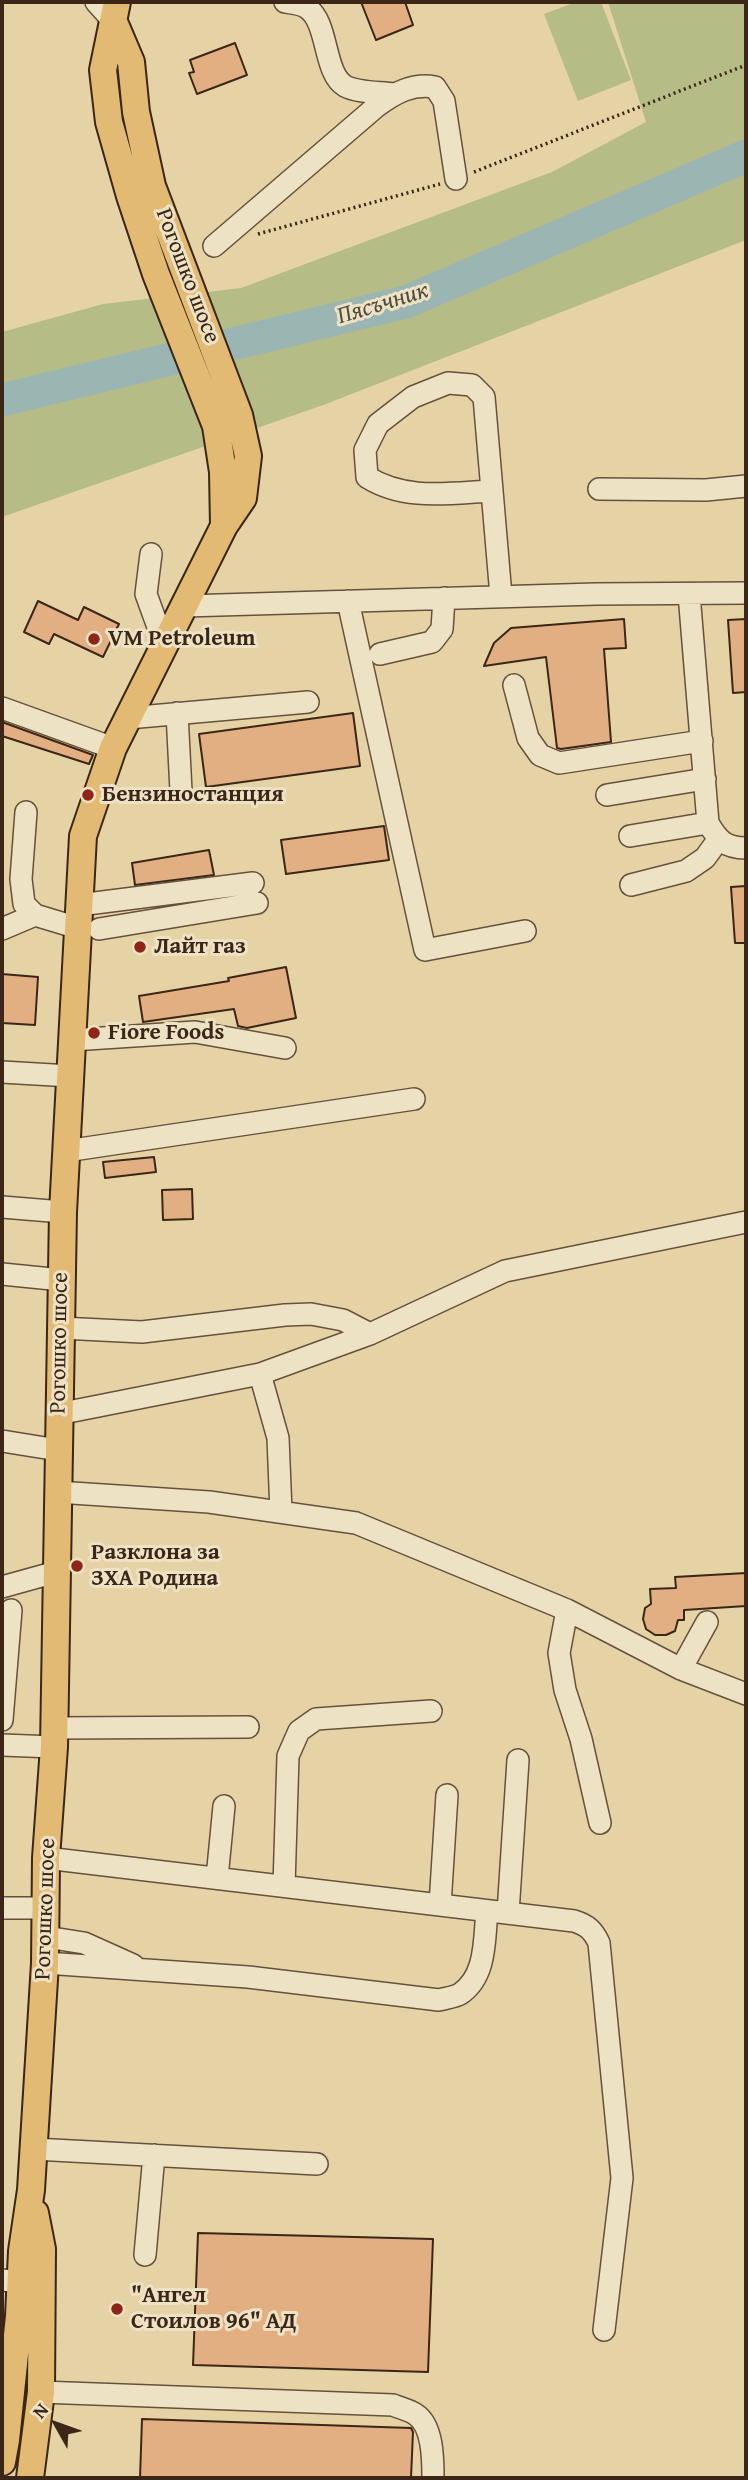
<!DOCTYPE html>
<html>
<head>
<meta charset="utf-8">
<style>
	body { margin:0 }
	#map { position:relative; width:748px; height:2480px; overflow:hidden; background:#e5d3a6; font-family:"Gentium Book Plus",serif }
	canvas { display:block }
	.frame { position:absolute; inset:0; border:4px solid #3b2618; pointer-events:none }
	.north { position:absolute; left:21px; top:2389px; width:70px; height:70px; -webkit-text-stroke:5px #eee2c5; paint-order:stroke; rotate:310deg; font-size:19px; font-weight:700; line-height:28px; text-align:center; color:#3b2618 }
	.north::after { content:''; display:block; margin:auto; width:24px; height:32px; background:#3b2618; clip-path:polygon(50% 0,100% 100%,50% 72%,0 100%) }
</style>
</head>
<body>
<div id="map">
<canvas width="748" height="2480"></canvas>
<div class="frame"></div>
<div class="north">N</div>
</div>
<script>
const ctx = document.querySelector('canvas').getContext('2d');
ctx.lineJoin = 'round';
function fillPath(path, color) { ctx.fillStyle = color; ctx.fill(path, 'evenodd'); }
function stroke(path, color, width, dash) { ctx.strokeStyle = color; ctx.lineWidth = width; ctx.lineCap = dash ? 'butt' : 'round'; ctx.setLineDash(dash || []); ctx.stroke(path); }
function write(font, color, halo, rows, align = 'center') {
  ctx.font = font + ' "Gentium Book Plus",serif'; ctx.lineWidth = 6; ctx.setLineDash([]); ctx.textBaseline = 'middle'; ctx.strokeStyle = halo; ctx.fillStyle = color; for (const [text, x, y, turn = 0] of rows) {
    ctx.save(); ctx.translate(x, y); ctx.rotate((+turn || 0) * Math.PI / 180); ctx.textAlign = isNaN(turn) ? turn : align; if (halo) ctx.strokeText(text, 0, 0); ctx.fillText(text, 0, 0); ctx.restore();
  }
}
fillPath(new Path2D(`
	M576,2H601L631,80L578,101L544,14Z
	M608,2H746V240L326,404L2,517V332L103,304L241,288L552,172L646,122Z`), '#b6bc86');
stroke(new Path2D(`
	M2,400L406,302L746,156`), '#9bb5b3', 33);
const building = new Path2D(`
	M361,2H405L413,25L376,40Z
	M235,43L247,75L197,94L189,73L194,72L190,60Z
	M38,601L78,620L84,607L119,624L103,657L54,634L49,644L24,632Z
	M624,619L626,648L604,649L611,742L561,749L557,748L546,657L484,666L494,643L511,628Z
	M746,619V692L733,693L728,620Z
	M353,713L360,766L206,787L199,734Z
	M2,722L93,755L89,764L2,736Z
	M384,826L389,860L286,874L281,840Z
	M209,850L214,875L135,885L132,863Z
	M746,886V943H735L731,887Z
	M286,967L296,1018L247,1028L238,1026L234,1009L143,1022L139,996L229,981L228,978Z
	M2,974L38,977L35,1025L2,1023Z
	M154,1157L156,1172L105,1178L103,1162Z
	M192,1189L193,1219L163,1220L162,1190Z
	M746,1573V1606L684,1610V1620H678L675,1631L666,1635H655L646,1629L643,1619L645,1608L651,1604L650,1589L676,1588L675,1577Z
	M198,2233L433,2239L428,2372L193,2365Z
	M142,2419L411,2428L413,2432L411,2478H140Z`);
fillPath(building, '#e2af83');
stroke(building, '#3b2618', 2);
const minor = new Path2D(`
	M96,2L114,22
	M285,2C291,3 302,4 307,8C329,22 323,73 345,86C358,93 380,92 394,94
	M214,246L377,106C395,93 412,83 435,87L444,101L456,179
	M599,489L706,490L746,486
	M492,491C449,493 405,501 367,477L365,450L378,424L413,397L448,383L472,385L484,397L501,596
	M151,554L146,594L158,627
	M689,594L708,823C718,840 725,848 746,848
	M348,601L425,950L525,931
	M185,606L596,594L746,593
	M380,654L432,642L442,629L444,598
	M514,685L528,738L540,755L559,763L702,741
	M2,708L113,748
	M177,713L181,791
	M128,718L308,702
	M607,795L705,779
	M26,812L21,879L24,904L35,915L78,928
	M630,836L708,823
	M631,885L686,871L705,858L718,840
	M79,905L253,883
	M2,929L35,915
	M99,929L257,903
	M72,1040L195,1032L285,1048
	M2,1072L70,1076
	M66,1151L414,1099
	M2,1207L63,1212
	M2,1274L62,1280
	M61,1328L142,1332L285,1315L311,1314L343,1320L370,1334
	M260,1374L278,1438L281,1512
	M58,1414L260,1374L370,1334L505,1271L746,1222
	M2,1441L58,1450
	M57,1492L209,1502L356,1523L567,1610L681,1669L746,1694
	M2,1587L56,1572
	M567,1610L559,1653L565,1690L581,1739L600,1823
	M681,1669L707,1622
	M2,1720L11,1610
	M55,1728L248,1727
	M2,1745L54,1747
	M46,1858L574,1921C587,1925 593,1930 599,1943L622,2178L604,2330
	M217,1878L224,1806
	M284,1886L288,1756L299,1731L316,1719L431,1711
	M440,1905L447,1795
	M2,1908H47
	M508,1913L518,1760
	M46,1937L84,1943L133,1965
	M45,1963L248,1977L439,2000C446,1998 455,1997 460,1994C487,1976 484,1939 487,1911
	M34,2149L317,2164
	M145,2255L154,2155
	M2,2280L21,2282
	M41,2392L393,2405C400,2408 409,2410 415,2414C433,2425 433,2459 433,2478`);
const major = new Path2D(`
	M117,2L103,70L109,122L130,196L156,274L216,426L223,472L224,526
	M2,2462L6,2440L19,2316L22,2251L31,2190L45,1963L46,1858L54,1747L63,1212L83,836L113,748L224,526L243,498L248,456L239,415L152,186L136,112L131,62L114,22
	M30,2478L41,2392L42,2249L35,2213`);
stroke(minor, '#66513c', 24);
stroke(major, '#3b2618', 30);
stroke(new Path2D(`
	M474,172L746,65
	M258,234L440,184`), '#3b2618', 3.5, [2, 3.5]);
stroke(minor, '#eee2c5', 21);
stroke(major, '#e2ba73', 26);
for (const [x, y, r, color] of [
	[94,639,7,"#8f2418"],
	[88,795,7,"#8f2418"],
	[140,947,7,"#8f2418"],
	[94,1033,7,"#8f2418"],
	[77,1566,7,"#8f2418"],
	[117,2309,7,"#8f2418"]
]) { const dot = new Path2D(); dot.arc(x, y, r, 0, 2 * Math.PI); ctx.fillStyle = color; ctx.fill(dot); stroke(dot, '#eee2c5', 2.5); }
write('23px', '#3b2618', '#eee2c5', [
	["Рогошко шосе",187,276,69],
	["Рогошко шосе",60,1343,-89],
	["Рогошко шосе",46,1909,-88]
]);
write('bold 23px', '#3b2618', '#eee2c5', [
	["VM Petroleum",108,639],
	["Бензиностанция",102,795],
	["Лайт газ",154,947],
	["Fiore Foods",108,1033],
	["Разклона за",91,1553],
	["ЗХА Родина",91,1579],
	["\"Ангел",131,2296],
	["Стоилов 96\" АД",131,2322]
], 'left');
write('italic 24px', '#534a3f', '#eee2c5', [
	["Пясъчник",383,304,-17]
]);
</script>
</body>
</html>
